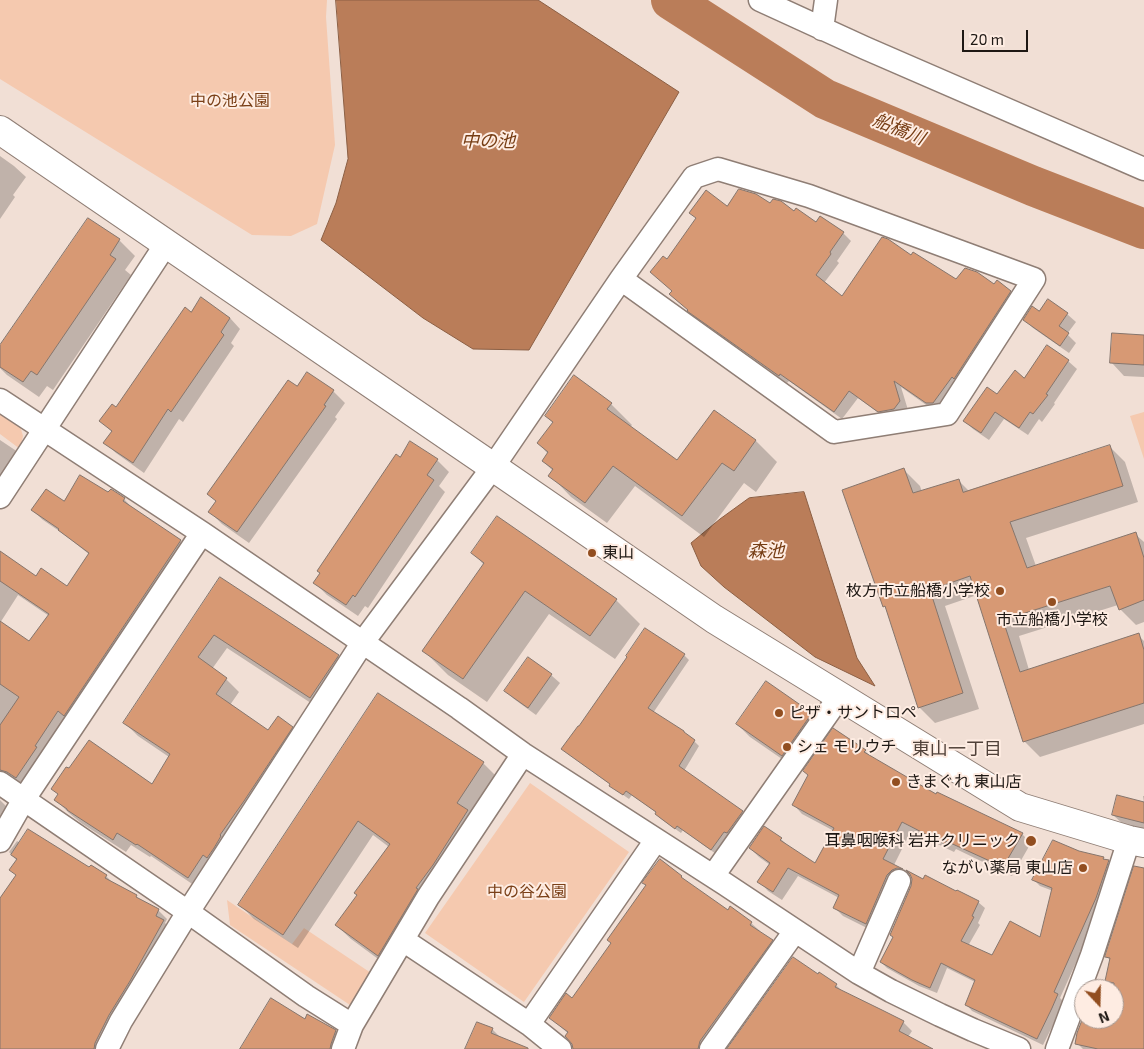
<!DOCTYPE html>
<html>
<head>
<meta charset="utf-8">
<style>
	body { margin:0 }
	#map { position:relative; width:1144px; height:1049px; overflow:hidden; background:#f1dfd5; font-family:"Exo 2",sans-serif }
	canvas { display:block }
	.north { position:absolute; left:1074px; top:979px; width:50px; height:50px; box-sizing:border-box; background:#feece2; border:1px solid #a49790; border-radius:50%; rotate:159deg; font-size:14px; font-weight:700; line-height:20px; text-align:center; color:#1e1814 }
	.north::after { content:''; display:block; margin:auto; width:18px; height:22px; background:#924e20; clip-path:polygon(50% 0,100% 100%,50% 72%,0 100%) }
	.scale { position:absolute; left:962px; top:30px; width:66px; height:22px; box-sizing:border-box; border:2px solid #1e1814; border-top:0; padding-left:6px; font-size:15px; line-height:18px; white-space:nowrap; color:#1e1814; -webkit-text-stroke:4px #feece2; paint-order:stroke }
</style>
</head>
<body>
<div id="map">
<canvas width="1144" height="1049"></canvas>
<div class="north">N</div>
<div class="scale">20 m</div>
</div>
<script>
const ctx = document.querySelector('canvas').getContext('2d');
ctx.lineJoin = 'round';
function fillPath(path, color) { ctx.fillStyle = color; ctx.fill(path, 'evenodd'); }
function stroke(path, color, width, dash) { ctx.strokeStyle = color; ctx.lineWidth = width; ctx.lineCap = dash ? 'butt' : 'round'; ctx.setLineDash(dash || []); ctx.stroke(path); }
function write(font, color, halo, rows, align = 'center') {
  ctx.font = font + ' "Exo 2","Noto Sans JP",sans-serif'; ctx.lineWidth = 4; ctx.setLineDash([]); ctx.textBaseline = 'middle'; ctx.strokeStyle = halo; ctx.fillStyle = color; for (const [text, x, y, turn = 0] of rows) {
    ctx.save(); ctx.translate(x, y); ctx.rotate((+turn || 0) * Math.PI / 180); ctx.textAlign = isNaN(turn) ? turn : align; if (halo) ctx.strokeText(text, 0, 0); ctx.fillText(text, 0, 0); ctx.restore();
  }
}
fillPath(new Path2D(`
	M0,0H327L326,17L335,145L317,224L291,236L252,235L0,79Z
	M0,406L18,419L23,436L20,449L0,434Z
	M1144,412V459L1130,416Z
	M530,783L629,852L524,1002L425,933Z
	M227,900L292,944L304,928L374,975L353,1007L230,925Z`), '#f5c9af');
const water = new Path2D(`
	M336,0H538L679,92L529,350L473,349L423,318L321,240L336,203L348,159Z
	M804,492L857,658L875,686L815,657L724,587L701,566L691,543L720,519L749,498Z`);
fillPath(water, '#ba7d59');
stroke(water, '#8b5f44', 1);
fillPath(new Path2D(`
	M0,156L14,166L26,177L13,195L15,197L0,219Z
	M770,205L794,212L816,224L843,233L851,241L837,261L839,263L824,283L843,298L911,256L957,281L994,285L1010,292L1018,300L936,412L901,387L908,410L887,419L858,398L842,419L789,381L787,383L697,319L673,291L651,272L667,261L697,219L691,213L728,208Z
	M88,219L119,240L135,256L125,270L131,275L53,390L47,386L39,397L7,375L0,368V348Z
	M202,299L230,318L240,329L231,343L234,346L183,422L179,419L144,473L116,453L105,443L112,432L101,421L117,409Z
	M1039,313L1067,314L1076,322L1067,334L1076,343L1069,353L1033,328L1025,320Z
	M1144,337V377L1124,376L1112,363Z
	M1068,361L1077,369L1054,403L1055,404L1042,422L1039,419L1028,435L1004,419L989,440L973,429L965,421L998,396L1024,379Z
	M297,388L333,391L345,403L335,417L337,419L249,543L222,524L210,512L217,502L209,494Z
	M611,404L632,425L630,427L677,462L714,411L756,441L777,462L756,492L744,483L704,537L635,486L607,523L571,497L550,475L553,471L543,461L548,454L538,443L553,423L546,416Z
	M0,440L15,450L23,458L0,484Z
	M1109,446L1125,462L1138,502L1026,538L1036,566L1135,534L1144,542V622L1136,625L1120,609L1118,605L1019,636L1029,670L1138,635L1144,641V724L1040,757L1024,741L977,595L945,606L979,709L935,723L919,707L887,609L884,606L904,470L920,486L922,492L958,480L969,491Z
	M437,460L449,472L439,486L445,492L368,608L365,606L358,616L327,595L315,583Z
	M109,494L124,499L134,510L180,541L191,552L27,787L19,782L12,780L0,785V553L36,578L68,588L90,555L65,535L43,520L32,510ZM18,595L49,616L29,643L0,623Z
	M473,553L616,600L640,624L615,659L549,614L487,702L448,675L424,651L484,565Z
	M221,579L338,656L351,669L323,711L227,648L212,669L226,679L239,692L230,705L268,732L292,727L305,741L201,890L151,856L150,857L131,845L126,852L81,823L69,813L56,800L59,795L53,789L152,786L169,757L138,736L125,723Z
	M684,655L689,660L653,713L694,741L699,746L684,771L742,812L747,817L716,854L683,830L681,833L661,819L656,814L657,813L632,795L629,799L616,790L611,785L568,754Z
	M551,675L560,683L536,715L514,699L506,691Z
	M379,695L483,763L498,778L393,970L351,939L336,925L358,895L389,847L373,835L298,948L254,919L240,905Z
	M811,714L824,727L795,768L750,737L737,724Z
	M865,751L873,759L937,795L1022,834L1031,843L1012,876L956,849L954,852L911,831L894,865V866L902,870L910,877H907L875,932L843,916L834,907L839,898L798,876L782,900L768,891L759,881L770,865L759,857L750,848L781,839L790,848L815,865L834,831L802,814L793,804Z
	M1143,796H1144V830L1124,825L1113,815L1144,803Z
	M0,800L12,812L0,829Z
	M17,841L20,843L106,876L115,885L158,910L167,919L165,923L172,930L105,1049H0V900L17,876V861L9,852Z
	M1079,852L1103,858L1114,868L1102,905L1060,998L1064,1002L1058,1015L1043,1045L972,1011L966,1004L975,982L947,968L937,993L919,986L887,968L881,962L924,880L978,902L985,908L978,923L980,925L968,946L992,957L1041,939L1053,891L1040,886L1033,879Z
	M1144,869V1049H1083L1078,1044L1084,1018V1019H1114V989H1105L1111,961L1107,957Z
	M681,877L688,883L729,911L731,908L751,923L760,931L759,932L772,940L780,949L709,1049H585L551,1018L573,999L613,944Z
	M820,974L836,985L844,993L903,1022L912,1031L908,1037L930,1049H729Z
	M305,1020L335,1031L342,1038L338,1049H241Z
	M492,1029L500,1037L527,1049H466Z`), '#0003');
stroke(new Path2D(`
	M671,0L825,99L1033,186L1144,229`), '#ba7d59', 40);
const building = new Path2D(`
	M739,189L756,194L770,203L773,199L781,201L794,211L796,208L816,222L820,216L844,232L830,252L831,254L816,275L842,296L882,237L888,239L911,255L913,252L956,279L965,268L977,272L994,284L997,280L1011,291L954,379L952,377L933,403H926L894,381L900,401L894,409L878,412L849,391L834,412L780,374L779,376L687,311L688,310L669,294L672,291L650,272L663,256L667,259L696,218L689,213L706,190L727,206Z
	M88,218L120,239L110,255L116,259L37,375L31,371L23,382L0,367V345Z
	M201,297L230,318L221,332L224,335L171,412L168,409L133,463L103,443L112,431L99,421L112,404L116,407L185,307L191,312Z
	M1048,299L1068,313L1059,326L1069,333L1060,346L1023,320L1032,306L1039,311Z
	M1112,333L1144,335V365L1110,363Z
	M1047,345L1069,360L1046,394L1048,395L1033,414L1030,412L1019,428L995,412L981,433L963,421L987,387L997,394L1015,370L1024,378Z
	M307,372L334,390L324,405L326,406L237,532L208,512L216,501L207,494L288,380L297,386Z
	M574,375L612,403L607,409L677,460L714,410L756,440L734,471L722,463L682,516L613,466L585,503L548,476L553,469L542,461L548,452L537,443L553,422L545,416Z
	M410,441L438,459L427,475L434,480L355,597L353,595L346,605L313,583L320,573L317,571L396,454L400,457Z
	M1110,445L1123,486L1010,522L1027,568L1136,532L1144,558V600L1119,610L1110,586L1003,620L1020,672L1139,633L1144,650V703L1023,742L970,576L930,590L963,693L918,708L885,606L883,607L842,490L904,468L913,493L959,479L963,492Z
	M80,475L108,492L111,489L125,498L123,501L181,540L64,716L58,711L35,746L37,747L16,778L7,772L0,770V725L19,697L0,684V621L29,641L49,614L0,581V551L36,576L41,568L67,586L89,553L58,530L59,529L31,510L46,489L64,501Z
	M497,516L617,599L590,636L525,591L463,679L422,651L484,563L471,553Z
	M220,577L339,655L310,698L214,635L198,657L227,678L216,694L268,730L278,716L293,727L244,801L220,835L221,836L214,848L207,858L203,855L188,878L137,844L136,845L117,833L113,840L67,810V809L54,800L58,794L51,789L66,767L69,768L89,740L152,784L170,754L123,723Z
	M645,628L685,654L648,708L684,731V732L695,740L679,766L743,811L727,833L724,832L711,850L677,826L675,829L655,814L656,812L626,791L623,795L609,786L610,784L561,749L578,726H579L627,657L626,656Z
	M528,657L552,674L528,708L504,691Z
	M766,681L812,713L782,756L736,724Z
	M378,693L484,762L457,803L468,810L433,865L416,888L418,889L378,956L335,925L357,895L354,893L390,844L358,821L283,935L238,905Z
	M833,728L866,750L864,752L936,794L937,792L1023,833L1003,867L946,841L945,844L902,822L883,859L903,869L897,868L892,870L887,875L866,924L833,908L839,895L788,868L773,892L757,882L770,863L749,848L764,826L782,838L780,840L815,863L834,828L792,805L808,775L803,771Z
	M1117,795L1144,802V823L1112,815Z
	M28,829L89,867L91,865L107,875L105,878L137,895L136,897L159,909L156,916L164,920L130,981L109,1015L95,1043L94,1049H0V898L16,875L9,870L17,859L11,855Z
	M1053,840L1079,851L1104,857L1103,859L1109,860L1096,898L1054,992L1058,994L1052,1008L1037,1039L965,1005L975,980L941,963L930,988L912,980L880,962L893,937L890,935L911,886L912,879L910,874L906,870L923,879L925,875L956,891L957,890L979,901L972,916L974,917L961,941L992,955L1010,921L1040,937L1052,888L1032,880Z
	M660,859L682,876L681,877L728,910L730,906L752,922L750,925L773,940L700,1041L698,1049H573L572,1044L565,1036L568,1032L549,1018L566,993L572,998L611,943L607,940L646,885L642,883Z
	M1134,866L1144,868V1049H1098L1075,1044L1077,1033L1084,1015V1019H1099L1114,1023V983L1105,981L1110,958L1105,957Z
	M793,957L818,974L819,972L837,984L835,987L882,1010L904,1021L899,1031L933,1049H727Z
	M271,998L305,1019L307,1014L336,1030L331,1044L330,1049H240Z
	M477,1022L493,1028L491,1033L528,1048V1049H465Z`);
fillPath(building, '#d79974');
stroke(building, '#85756c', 1);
const minor = new Path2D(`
	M760,0L865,48L1144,169
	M822,29L826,0
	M0,400L202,533L459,708L523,754L725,884L859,973L891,991L940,1015L973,1030L1019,1049
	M0,497L166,244
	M0,783L188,912L306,996L352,1025L428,897L523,754
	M0,841L24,799L202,533
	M713,876L840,696
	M403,940L529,1024L560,1049
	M859,973L899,881
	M529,1024L656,840
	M107,1049L121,1021L188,912L363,642L493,467L621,279L694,177L718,169L809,196L1034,279L947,414L834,432L621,279
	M343,1049L352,1025
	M711,1049L795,931
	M1057,1049L1092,955L1129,840`);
const tertiary = new Path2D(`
	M0,130L493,467L714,619L1020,807L1129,840L1144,843`);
stroke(minor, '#8f7e75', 25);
stroke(tertiary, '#8f7e75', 30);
stroke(minor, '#fff', 22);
stroke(tertiary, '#fff', 28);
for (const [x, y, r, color] of [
	[592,553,5,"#924e20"],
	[1000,591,5,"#924e20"],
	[1052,602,5,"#924e20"],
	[779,713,5,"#924e20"],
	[787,747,5,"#924e20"],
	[896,782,5,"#924e20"],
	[1031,841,6,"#924e20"],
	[1083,868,5,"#924e20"]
]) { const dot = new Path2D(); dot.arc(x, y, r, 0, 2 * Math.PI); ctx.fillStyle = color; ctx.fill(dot); stroke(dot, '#feece2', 2); }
write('16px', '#7b4018', '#feece2', [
	["中の池公園",230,101],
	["中の谷公園",527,892]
]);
write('16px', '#1e1814', '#feece2', [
	["東山",602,553],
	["枚方市立船橋小学校",990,591,"right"],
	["市立船橋小学校",1052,620,"center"],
	["ピザ・サントロペ",789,713],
	["シェ モリウチ",797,747],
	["きまぐれ 東山店",906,782],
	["耳鼻咽喉科 岩井クリニック",1020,841,"right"],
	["ながい薬局 東山店",1073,868,"right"]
], 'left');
write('italic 18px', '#763c13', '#feece2', [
	["船橋川",899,129,22],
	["中の池",488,141],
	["森池",766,551]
]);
write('18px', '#504139', '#feece2', [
	["東山一丁目",957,749]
]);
</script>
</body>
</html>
